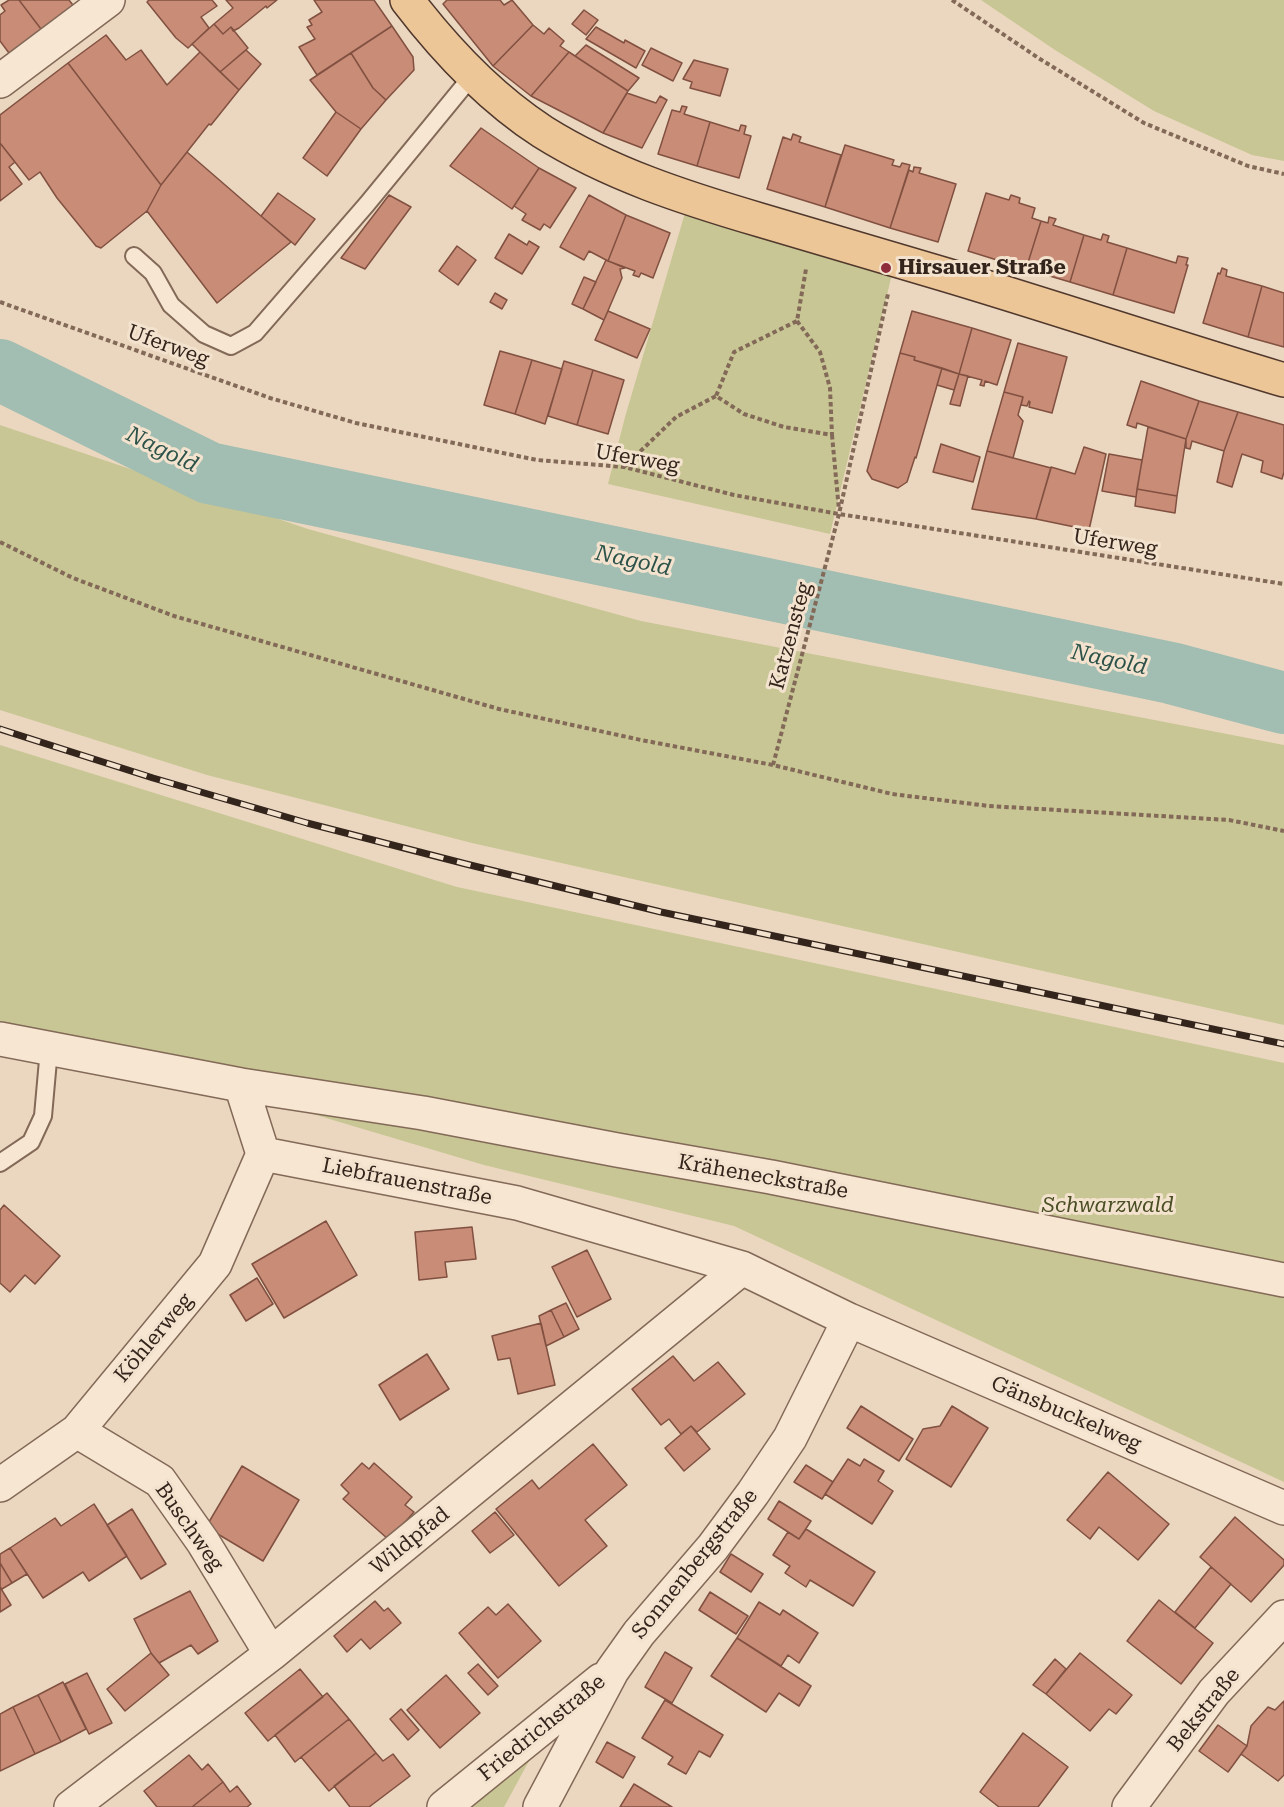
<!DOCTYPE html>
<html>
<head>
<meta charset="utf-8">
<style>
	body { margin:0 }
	canvas { display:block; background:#ebd7bf }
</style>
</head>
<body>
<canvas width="1284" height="1807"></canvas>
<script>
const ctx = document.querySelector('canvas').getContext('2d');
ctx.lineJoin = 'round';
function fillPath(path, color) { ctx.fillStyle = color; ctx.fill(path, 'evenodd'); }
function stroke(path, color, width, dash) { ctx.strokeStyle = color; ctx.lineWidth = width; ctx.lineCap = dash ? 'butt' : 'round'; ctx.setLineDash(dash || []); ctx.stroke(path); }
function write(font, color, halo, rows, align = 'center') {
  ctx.font = font + ' "Roboto Serif",serif'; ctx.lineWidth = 6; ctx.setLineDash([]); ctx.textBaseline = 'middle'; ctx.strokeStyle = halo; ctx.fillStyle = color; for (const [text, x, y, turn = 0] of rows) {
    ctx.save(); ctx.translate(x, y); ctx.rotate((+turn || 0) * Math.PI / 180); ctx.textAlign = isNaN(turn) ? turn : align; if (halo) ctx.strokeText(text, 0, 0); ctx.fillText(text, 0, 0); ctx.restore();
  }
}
fillPath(new Path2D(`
	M981,0H1284V161L1252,155L1154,111L1055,50Z
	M685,213L892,274L830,534L608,484L625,417Z
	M0,425L308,529L641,621L1284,745V1025L472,843L207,775L0,710Z
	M0,745L457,887L1284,1063V1482L734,1226L484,1165L0,1021Z
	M536,1748L504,1807H464Z`), '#c8c694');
stroke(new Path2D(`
	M0,370L209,473L1171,673L1284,703`), '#a2bdb1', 62);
const building = new Path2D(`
	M9,0H19L44,33L12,57L0,41V15L5,11L1,5Z
	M19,0H69L76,9L44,33Z
	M149,0H212L217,6L201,17L209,28L188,48L176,38L147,2Z
	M226,0H277L267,8L266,6L239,28L233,31L231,27L223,34L214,24L233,8Z
	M314,0H374L392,26L317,75L299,47L315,39L307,27L312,25L309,20L322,12Z
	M447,0H500L504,5L512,0L533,25L493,66L443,4Z
	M584,10L598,20L586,35L572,24Z
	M214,24L223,34L231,27L248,48L220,72L192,44Z
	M533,25L544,34L549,28L564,41L560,46L569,52L531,96L493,66Z
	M392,26L413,57L414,70L386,100L373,88L351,53Z
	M596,27L624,43L625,40L645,51L636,68L586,39Z
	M106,35L126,60L141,50L167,85L200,52L239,90L211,125L209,124L161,185L68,63Z
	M586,45L639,78L628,91L575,56Z
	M651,48L682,63L673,81L642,65Z
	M246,50L261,64L239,90L220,72Z
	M569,52L628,91L603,133L531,96Z
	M351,53L373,88L386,100L361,129L336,112L310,80Z
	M694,60L728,69L720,96L690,88L692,82L683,79Z
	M68,63L161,185L147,211L101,248L96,246L57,198L40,172L29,180L0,143V115Z
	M627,93L656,103L660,96L667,100L642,148L603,133Z
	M682,106L687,107L684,114L710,122L697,166L658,154L672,110L680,112Z
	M336,112L361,129L327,176L303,158Z
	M710,122L739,131L741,125L746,126L744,134L751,136L739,178L697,166Z
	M481,128L539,168L512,209L450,166Z
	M793,134L801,137L799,142L841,155L825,207L767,189L783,137L791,140Z
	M0,143L15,162L9,167L22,184L0,201Z
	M845,145L894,160L892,165L900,167L902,163L910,165L890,228L825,207Z
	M187,152L291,242L217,303L147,211L161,185Z
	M914,167L921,168L919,173L956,184L938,242L890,228L909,170L913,172Z
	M539,168L576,188L550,228L544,224L540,230L522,220L526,214L514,206Z
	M278,193L315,219L295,245L261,216Z
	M986,193L1009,200L1011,195L1020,198L1019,203L1035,208L1032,218L1041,221L1026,269L968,251Z
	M389,195L411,207L365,269L341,258Z
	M589,195L626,215L608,261L589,251L584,260L560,247Z
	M626,215L670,233L653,278L641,273L639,277L633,275L635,271L608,261Z
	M1049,217L1056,219L1053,225L1084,235L1070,282L1026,269L1041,221L1048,223Z
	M509,234L527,245L529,241L539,247L522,274L495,258Z
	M1103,234L1109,236L1107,242L1127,248L1113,295L1070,282L1084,235L1101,240Z
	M457,246L476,260L458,285L439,271Z
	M1127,248L1176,263L1178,256L1188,258L1186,265H1188L1174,313L1113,295Z
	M606,260L625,268L620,269L622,278L604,320L583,309Z
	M1222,268L1227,270L1226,276L1262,286L1248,337L1203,323L1218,273L1220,274Z
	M584,277L596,282L583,309L572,304Z
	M1262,286L1284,293V347L1248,337Z
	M495,293L507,300L502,309L490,302Z
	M608,311L650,329L637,358L595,340Z
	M912,311L972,328L959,374L914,360L915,357L900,353Z
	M972,328L1011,340L997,385L985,381L984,386L980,385L982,380L959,374Z
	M1018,343L1067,357L1052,413L1029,407L1030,402L1029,401L1027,406L1021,405L1023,397L1004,392Z
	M500,351L532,360L515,414L484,405Z
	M900,353L915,357L914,360L942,368L916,458L915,457L907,482L898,488L872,479L867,471Z
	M532,360L562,369L545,424L515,414Z
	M564,361L593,370L577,425L548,416Z
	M942,368L959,374L954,390L937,385Z
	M593,370L624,380L608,434L577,425Z
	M959,374L968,376L960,406L950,404Z
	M1141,381L1199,401L1186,439L1137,423L1136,428L1127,425Z
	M1004,392L1023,397L1018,415L1023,421L1013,458L987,451Z
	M1199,401L1238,412L1224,451L1192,441L1190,449L1186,448V439Z
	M1238,412L1284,425V472L1282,479L1261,472L1263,461L1242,454L1232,487L1217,482L1224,451Z
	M1148,427L1186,439L1177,496L1137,489Z
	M941,444L980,457L973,482L933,472Z
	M1084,447L1106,454L1089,530L1036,519L1051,467L1075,474Z
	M987,451L1051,468L1036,519L972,509Z
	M1109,454L1142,460L1136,497L1102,491Z
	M1137,489L1177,496L1175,513L1135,506Z
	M4,1205L60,1256L35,1284L25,1275L10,1292L0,1283V1210Z
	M326,1221L357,1275L284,1318L252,1264Z
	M472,1227L476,1259L445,1262L447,1277L419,1280L415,1232Z
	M587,1250L611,1299L577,1317L552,1267Z
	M257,1278L273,1304L246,1321L230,1295Z
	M566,1303L579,1329L564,1337L551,1310Z
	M551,1310L564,1337L546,1346L539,1316Z
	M541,1323L555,1385L518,1394L510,1358L498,1360L492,1336Z
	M427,1354L449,1389L400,1420L379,1385Z
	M673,1356L694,1381L718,1362L745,1394L697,1432L691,1426L681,1434L669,1419L661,1425L632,1389Z
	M861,1406L913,1439L899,1461L847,1428Z
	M952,1406L988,1428L951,1487L906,1459L923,1429L940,1426Z
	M691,1426L710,1449L684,1471L665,1448Z
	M593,1444L627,1485L585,1520L607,1546L559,1586L496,1509L532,1480L539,1489Z
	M848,1459L860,1466L864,1459L884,1471L878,1481L893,1491L872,1524L825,1494Z
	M362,1463L369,1469L374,1463L412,1497L405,1505L414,1512L389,1540L343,1499L349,1493L341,1485Z
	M806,1465L833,1482L822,1499L794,1482Z
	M242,1466L299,1500L263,1561L206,1527Z
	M1108,1472L1169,1524L1138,1560L1099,1527L1090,1539L1067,1520Z
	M779,1501L811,1521L799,1539L768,1519Z
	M94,1504L127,1556L89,1581L83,1572L43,1598L10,1548L55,1518L61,1526Z
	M132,1509L166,1564L141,1579L107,1525Z
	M495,1512L514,1535L490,1553L472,1531Z
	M1235,1517L1284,1560V1565L1251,1602L1200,1557Z
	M806,1529L875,1572L853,1606L810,1580L806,1587L785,1573L790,1566L773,1555L788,1532L799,1539Z
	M10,1548L27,1574L12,1583L0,1563V1554Z
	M731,1554L763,1574L751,1592L720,1572Z
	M0,1563L12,1583L2,1589L0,1587Z
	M1211,1567L1231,1584L1195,1628L1175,1612Z
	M0,1587L11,1605L0,1612Z
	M190,1591L218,1641L198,1654L191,1645L159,1663L151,1653L134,1619Z
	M710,1592L748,1616L736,1634L699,1610Z
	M1159,1600L1213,1643L1181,1684L1127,1641Z
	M375,1601L384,1611L388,1608L401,1623L370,1649L361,1639L347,1652L334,1636Z
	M759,1602L780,1615L783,1610L818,1633L799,1663L788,1655L781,1666L737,1638Z
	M508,1604L541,1641L498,1678L459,1633L488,1607L496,1615Z
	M737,1638L811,1686L799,1706L779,1693L766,1712L711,1676Z
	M665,1652L692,1668L672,1703L645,1687Z
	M151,1653L169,1675L125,1711L107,1689Z
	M1080,1653L1132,1695L1116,1714L1109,1709L1090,1731L1046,1694Z
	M1055,1659L1066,1669L1046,1694L1033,1685Z
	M478,1664L498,1686L488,1695L468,1673Z
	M300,1669L323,1697L268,1741L245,1713Z
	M87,1673L112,1723L89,1734L65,1684Z
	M446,1675L480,1713L440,1748L407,1710Z
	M63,1682L86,1729L61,1742L38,1695Z
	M327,1693L349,1719L295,1762L275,1735Z
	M38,1695L61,1742L35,1754L13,1707Z
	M665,1700L723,1735L710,1757L699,1751L686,1774L668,1764L673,1757L642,1738Z
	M1284,1701V1775L1278,1781L1241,1754L1247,1746L1251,1726L1268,1707L1275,1710Z
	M13,1707L35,1754L0,1771V1714Z
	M401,1709L419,1730L408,1740L390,1719Z
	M349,1719L376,1753L329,1791L301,1757Z
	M1218,1725L1247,1746L1228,1772L1199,1751Z
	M1023,1733L1068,1767L1038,1807H999L980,1792Z
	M607,1742L635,1757L623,1778L596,1762Z
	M376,1753L383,1761L393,1754L410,1776L369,1807H350L334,1786Z
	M189,1755L202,1770L208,1764L223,1782L192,1807H157L144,1791Z
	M223,1782L230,1792L237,1786L251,1804L247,1807H192Z
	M634,1784L672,1807H620Z`);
fillPath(building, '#c88c77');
stroke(building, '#815040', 1.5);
const service = new Path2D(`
	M134,256L153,273L171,305L204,334L231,346L255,333L367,204L472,76
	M0,1163L31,1142L43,1116L49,1049`);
const minor = new Path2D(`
	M0,81L108,0
	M0,1039L241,1085L423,1113L617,1150L771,1177L1284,1280
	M241,1085L263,1154
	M263,1154L517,1203L742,1268L849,1320L1284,1508
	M77,1431L160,1481L203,1542L271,1654
	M0,1485L77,1431L215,1264L263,1154
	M71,1807L271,1654L742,1268
	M444,1807L601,1680
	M540,1807L612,1671L639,1633L713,1547L753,1493L790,1438L849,1320
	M1129,1807L1214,1692L1284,1617`);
const primary = new Path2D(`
	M407,0C446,51 489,97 543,132C610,174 685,198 760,220C821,238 882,256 943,274C1057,308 1170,346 1284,380`);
stroke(service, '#836958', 20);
stroke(minor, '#836958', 36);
stroke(primary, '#50382d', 36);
stroke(new Path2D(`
	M952,0L1040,59L1144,123L1248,166L1284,174
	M0,302L270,398L356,423L537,460L624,467L734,495L839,514L1284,584
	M797,321L820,352L830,388L832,435L784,427L744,414L716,396L734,352L797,321L806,269
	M832,435L839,510
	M624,467L676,417L716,396
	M0,542L73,578L174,616L499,709L641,740L773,765L892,794L989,806L1229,820L1284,831
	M773,765L839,514L888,294`), '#836958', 4, [4.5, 3]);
stroke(service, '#f7e6d2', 16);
stroke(minor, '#f7e6d2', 33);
stroke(primary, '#edc698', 33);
const rail = new Path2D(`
	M0,729L153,778L307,823L466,864L661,912L1284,1044`);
stroke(rail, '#33241c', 7);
stroke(rail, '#f3e3ce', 4.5, [14]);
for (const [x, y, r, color] of [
	[886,268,6,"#8f2c3b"]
]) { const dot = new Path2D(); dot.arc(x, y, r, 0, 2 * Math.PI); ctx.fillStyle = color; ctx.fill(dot); stroke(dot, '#f3e3ce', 2); }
write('bold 21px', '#33241c', '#f3e3ce', [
	["Hirsauer Straße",898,268]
], 'left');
write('21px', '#33241c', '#f3e3ce', [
	["Uferweg",168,346,20],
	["Uferweg",637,459,10],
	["Uferweg",1115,543,9],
	["Katzensteg",791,636,-75],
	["Kräheneckstraße",763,1177,10],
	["Liebfrauenstraße",407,1182,11],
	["Köhlerweg",154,1338,-50],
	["Gänsbuckelweg",1066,1414,23],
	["Buschweg",189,1527,55],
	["Wildpfad",410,1541,-39],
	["Sonnenbergstraße",695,1564,-51],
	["Bekstraße",1204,1710,-51],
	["Friedrichstraße",542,1728,-39]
]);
write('italic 21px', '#4a4e24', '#f3e3ce', [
	["Schwarzwald",1108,1206]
]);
write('italic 22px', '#2c524a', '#f3e3ce', [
	["Nagold",162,450,26],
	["Nagold",633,561,12],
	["Nagold",1109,660,12]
]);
</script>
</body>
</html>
